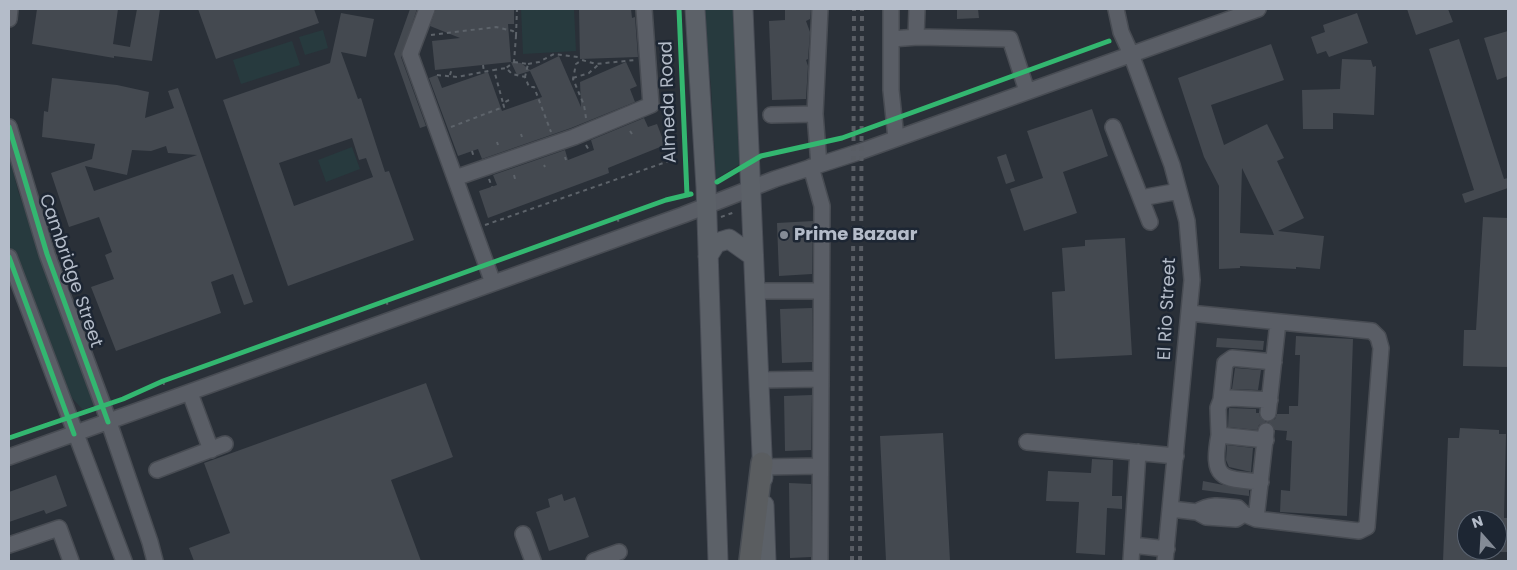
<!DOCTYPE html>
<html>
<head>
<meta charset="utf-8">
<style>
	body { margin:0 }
	#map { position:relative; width:1517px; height:570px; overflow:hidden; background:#2a3038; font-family:Poppins,sans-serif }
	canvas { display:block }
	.frame { position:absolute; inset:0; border:10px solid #b4bcc9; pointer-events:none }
	.north { position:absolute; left:1457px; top:510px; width:50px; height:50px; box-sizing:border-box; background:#1d2633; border:1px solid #59626f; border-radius:50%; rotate:341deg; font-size:14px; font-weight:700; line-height:20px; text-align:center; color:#b4bcc9 }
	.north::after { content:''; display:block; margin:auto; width:18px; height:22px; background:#848b96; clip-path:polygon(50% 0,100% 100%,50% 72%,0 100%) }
</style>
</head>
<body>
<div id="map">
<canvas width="1517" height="570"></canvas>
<div class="frame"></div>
<div class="north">N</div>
</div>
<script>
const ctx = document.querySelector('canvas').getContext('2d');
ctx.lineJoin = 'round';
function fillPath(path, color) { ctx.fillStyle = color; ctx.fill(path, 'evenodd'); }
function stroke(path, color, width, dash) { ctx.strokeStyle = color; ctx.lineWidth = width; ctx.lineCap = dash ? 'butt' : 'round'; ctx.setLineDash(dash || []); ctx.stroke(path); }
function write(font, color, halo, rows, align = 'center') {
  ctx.font = font + ' Poppins,sans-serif'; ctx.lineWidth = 5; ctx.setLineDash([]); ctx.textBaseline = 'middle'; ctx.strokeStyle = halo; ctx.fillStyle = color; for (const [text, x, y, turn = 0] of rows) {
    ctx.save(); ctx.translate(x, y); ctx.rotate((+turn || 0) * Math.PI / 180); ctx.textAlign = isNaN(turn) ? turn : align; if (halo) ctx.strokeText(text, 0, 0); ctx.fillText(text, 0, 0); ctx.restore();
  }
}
fillPath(new Path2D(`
	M521,9H574L576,51L523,54Z
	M702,9H733L740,164L716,179L711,86Z
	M323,30L328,48L305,55L299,37Z
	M292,41L300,65L241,84L233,60Z
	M352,147L360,169L326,182L318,160Z
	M9,155L18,191L93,397V406L83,410L72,398L68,389L51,345L27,295L9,245Z`), '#273a3e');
fillPath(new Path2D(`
	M37,9H118L113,44L130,47L137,9H160L152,61L114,56V58L32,44Z
	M198,9H314L319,23L216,59Z
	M410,9H417L401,57L426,126L420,128L394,54Z
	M436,9H514V24H508L511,62L435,70L432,41L460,38L430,26Z
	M579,9H631L632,18L635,17L638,57L580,59Z
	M785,9H811L810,19L806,21L810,32L808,59L806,60L808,66L806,99L772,100L769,21L785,20Z
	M957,9H978L979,18L957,19Z
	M1407,9H1448L1453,22L1416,35Z
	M341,13L374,19L366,57L341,52L358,99L361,98L385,172L389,171L414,240L288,286L223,100L330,63ZM352,138L359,160L366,158L373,177L294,206L279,163Z
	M1357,13L1368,43L1329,57L1326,51L1317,54L1311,37L1325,32L1323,25Z
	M1508,31V76L1497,80L1484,38Z
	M1459,39L1504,179L1508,178V188L1465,203L1462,194L1474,190L1429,49Z
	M1271,44L1284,80L1211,105L1224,145L1267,124L1284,158L1277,161L1304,218L1278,231L1324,236L1320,269L1296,267V269L1240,266V268L1219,269V186L1204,157L1178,78ZM1242,168L1272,230L1274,235L1240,233Z
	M559,56L581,107L580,82L626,62L637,86L630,89L635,102L571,128L482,159L478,149L458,156L429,78L437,75L442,88L488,72L502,111L542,97L530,71L517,75L511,62L521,63L530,70Z
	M1342,59L1371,60L1373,67L1376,66L1374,115L1333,113V129H1303L1302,90L1340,89Z
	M52,78L117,85L149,92L145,118L174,108L168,91L178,88L253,302L244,305L233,274L211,282L221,313L116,351L91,287L114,279L105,255L112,252L99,217L69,227L51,173L92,159L95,144L42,137L44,111L48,112ZM166,146L168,153L197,155L94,191L85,166L127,175L132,150L151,151Z
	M1092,109L1108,156L1063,172L1077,213L1024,231L1010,189L1043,178L1027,131Z
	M644,118L648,127L657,124L665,145L608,168L609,173L488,218L479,191L497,185L493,175L565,150L568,160L594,150L591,140Z
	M1006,154L1015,181L1006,184L997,157Z
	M1483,217L1508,218V367L1463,366L1464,330H1476Z
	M813,221L812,274L779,276L777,223Z
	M1125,238L1132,355L1055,359L1052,292L1065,291L1062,248L1085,246V240Z
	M812,308V362L782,363L780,309Z
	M1296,336L1353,339L1347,516L1280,512L1281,490L1290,491L1292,441L1286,440L1287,431L1275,430L1268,422L1275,419L1277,414H1289V406H1298L1300,355H1295Z
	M1217,338L1264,341L1263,350L1216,347Z
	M1235,368L1261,370L1258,390L1232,389Z
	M426,383L453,457L391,480L421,561H194L189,548L230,533L204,463Z
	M812,395L811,450L785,451L784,396Z
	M1229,408L1256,409V413H1259L1260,417L1266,422L1259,425L1257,430L1228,427Z
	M1460,428L1499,430V434H1506L1504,518H1508V552H1497V520H1467V550H1484L1483,561H1443L1448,438H1459Z
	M943,433L950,561H886L880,436Z
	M1227,445L1253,448L1251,472L1229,467L1226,460Z
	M1092,459L1113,460L1112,496H1122V509L1107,508L1105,555L1076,553L1079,502L1046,501L1048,471L1091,473Z
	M56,475L67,506L46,514L44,510L9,522V492Z
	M1203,481L1249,490V496L1202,490Z
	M789,483L811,484V557L790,558Z
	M562,494L564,501L575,497L589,537L549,551L536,512L550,507L548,499Z`), '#444950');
const minor = new Path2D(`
	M427,9L410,54L455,178L574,137L651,105L644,9
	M891,9V90L896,138
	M1116,9L1121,32L1131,54L1172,165L1187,221L1192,280L1165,561
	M9,19L10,9
	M916,37L917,9
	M891,39L918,37L1010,39L1027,91
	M815,114L820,9
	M771,115L815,114L819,165
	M9,127L47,254L103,405L150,542L155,561
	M1113,127L1150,222
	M811,167L822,206L820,561
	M455,178L493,283
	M1141,198L1179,191
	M9,257L124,561
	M755,291H821
	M1189,313L1372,331L1378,337L1381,348L1367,527L1359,531L1256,519L1244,514L1238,508C1223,506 1210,503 1197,512
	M759,380L821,379
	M190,393L211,450
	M1221,400L1225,363L1232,358L1274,362
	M1268,413L1278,322
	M1219,435L1218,408L1221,400L1232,398L1270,400
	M1027,442L1176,456
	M9,457L683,215L775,179L859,152L1258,9
	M762,467L820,466
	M157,470L225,444
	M1261,482C1221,479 1211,479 1219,435L1266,440
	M1171,509L1197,512L1206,517L1236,519L1244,514
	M1256,519L1266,431
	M523,534L533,561
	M9,545L59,528L71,561
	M1132,545L1167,549
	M594,561L619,552
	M1131,561L1138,452`);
const major = new Path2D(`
	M695,9L706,187L718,561
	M743,9L763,478
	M708,256L716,243L729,239L753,256
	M764,505L766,561`);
const highway = new Path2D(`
	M750,561L762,463`);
stroke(minor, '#484c53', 18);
stroke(major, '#484c55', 21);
stroke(highway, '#474c53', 24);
stroke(new Path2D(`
	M431,35L496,27L513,31L516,36L514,62L506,68
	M516,36L517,9
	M514,62L528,64L525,77
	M528,64L539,62L554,54L578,57
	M483,65L484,72
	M437,75L457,77L494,70
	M450,75L452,68
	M573,78L589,73L599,64
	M509,100L503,103L494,70L506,68L512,74L525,77L529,87H534L551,132
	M586,118L584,105L573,79L576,64L582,60L596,64L635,60
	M451,127L498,109L504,107L503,103
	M630,131L632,134
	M521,134L522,137
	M497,142L498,145
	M586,145L590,152
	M472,151L474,158
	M565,157L566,160
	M544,165L545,167
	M514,175L515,179
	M489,179L492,187
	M721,217L735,212
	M617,218L620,225
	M485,225L672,160L663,133
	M386,301L389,308
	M163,381L165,388`), '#5d636a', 2, [4, 4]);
stroke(minor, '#5a5e66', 15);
stroke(major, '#5c6168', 19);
stroke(highway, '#5a5d60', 21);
stroke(new Path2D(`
	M852,561L854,9
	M860,561L862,9`), '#595d64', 4, [5, 5]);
stroke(new Path2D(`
	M679,9L687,195
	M9,127L47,254L108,422
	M717,182L761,156L842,138L1109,41
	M9,257L74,434
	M9,438L123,399L163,381L666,200L691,194`), '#33b770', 5);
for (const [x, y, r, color] of [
	[784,235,5,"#848b96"]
]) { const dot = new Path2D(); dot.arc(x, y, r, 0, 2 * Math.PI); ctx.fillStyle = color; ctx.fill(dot); stroke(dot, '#1d2633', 2); }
write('18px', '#b4bcc9', '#1d2633', [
	["Almeda Road",669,102,-92],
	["Cambridge Street",70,271,71],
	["El Rio Street",1168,309,-87]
]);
write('bold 18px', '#b4bcc9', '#1d2633', [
	["Prime Bazaar",794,235]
], 'left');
</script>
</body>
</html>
